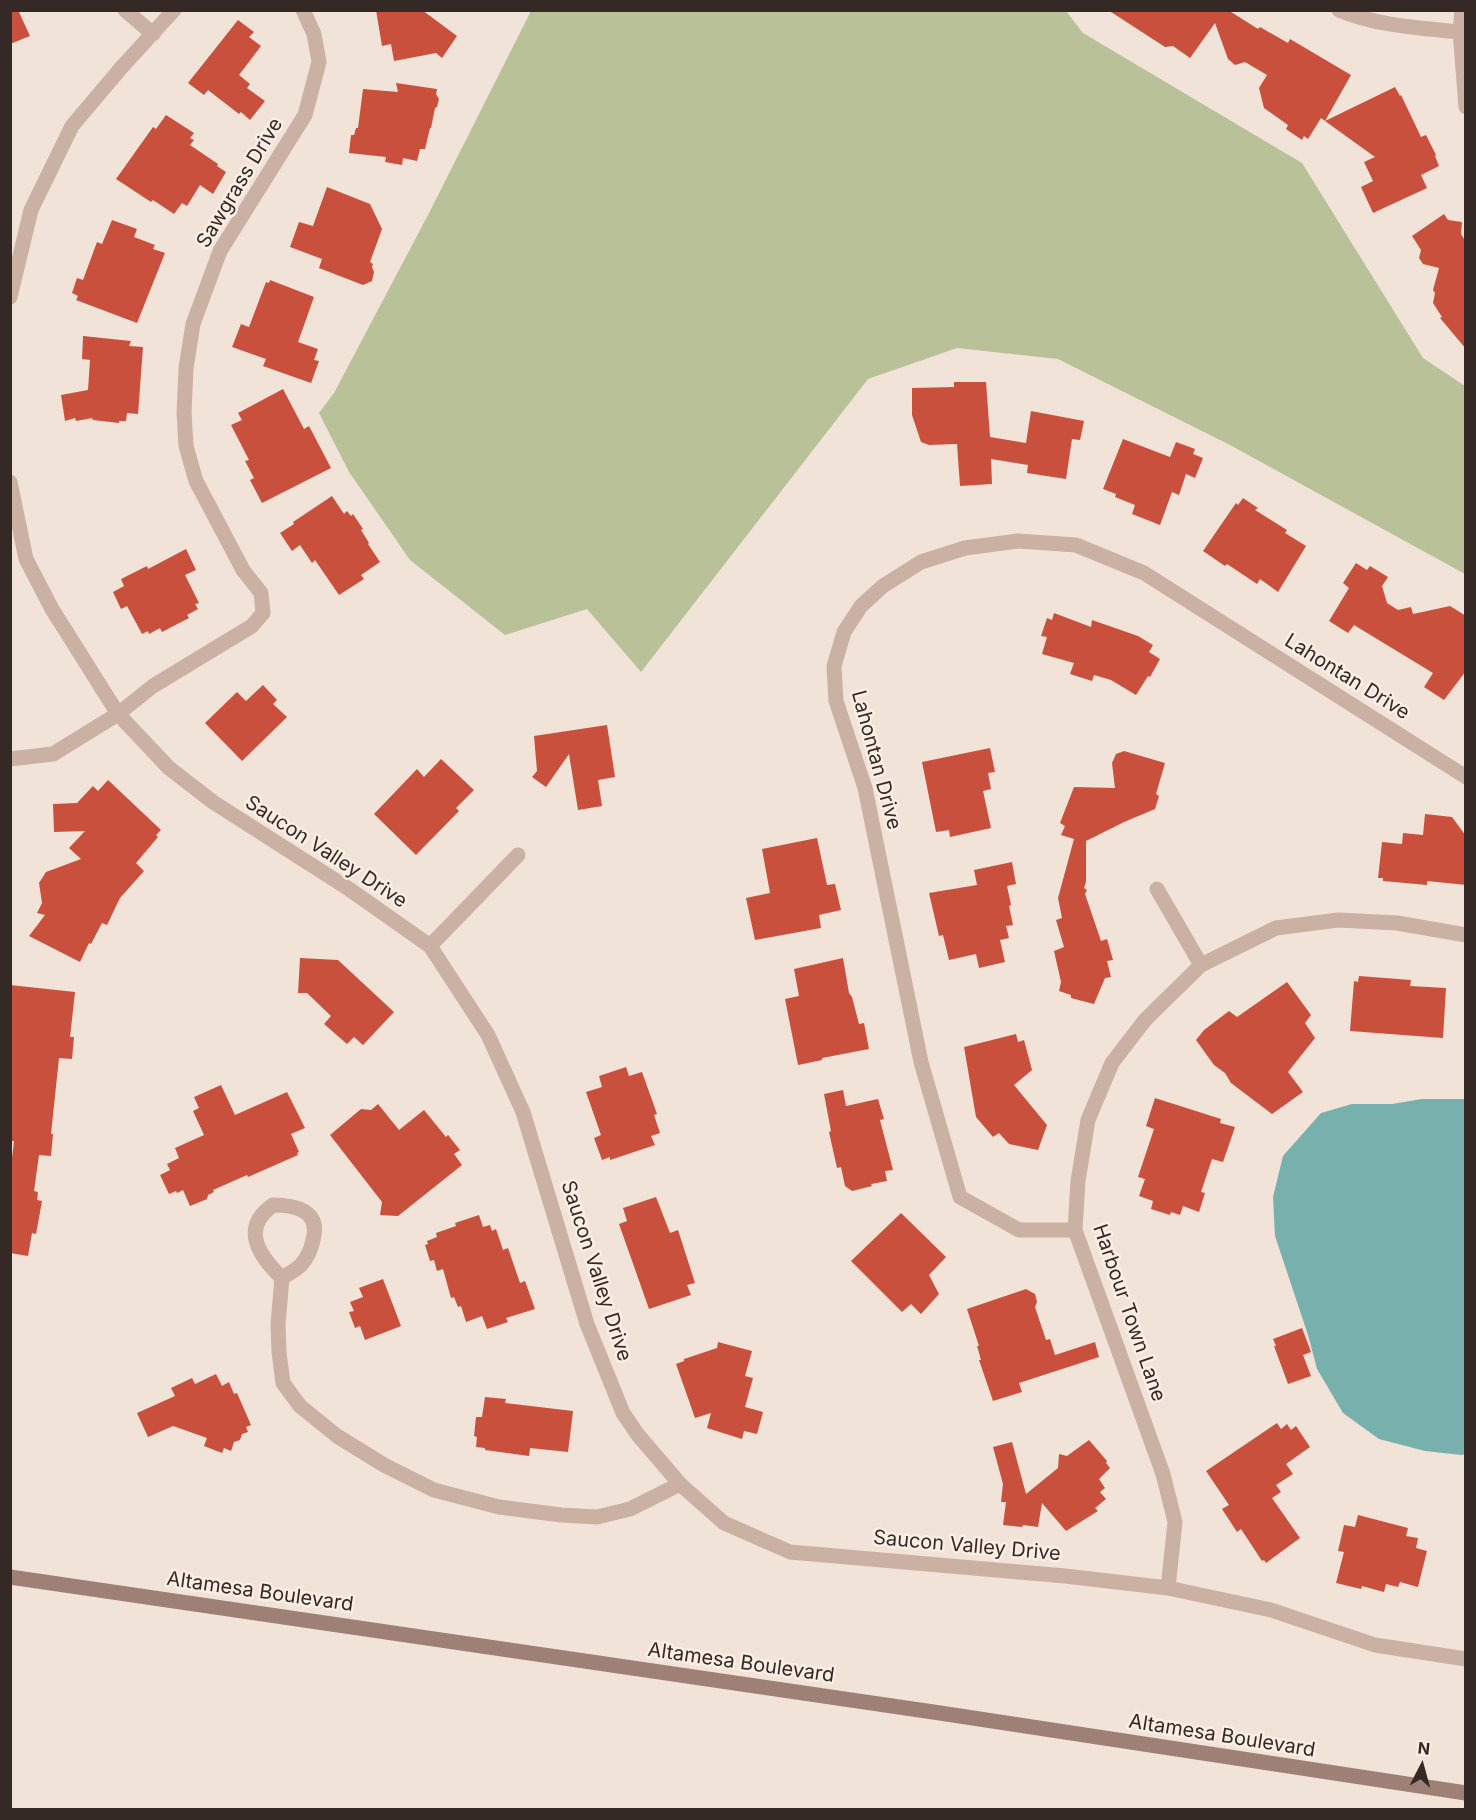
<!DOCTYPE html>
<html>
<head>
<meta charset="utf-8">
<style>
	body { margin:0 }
	#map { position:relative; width:1476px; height:1820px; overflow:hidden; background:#f2e3d8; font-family:Inter,sans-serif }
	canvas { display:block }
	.frame { position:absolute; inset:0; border:12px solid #352926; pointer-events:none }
	.north { position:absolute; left:1392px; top:1736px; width:60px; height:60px; -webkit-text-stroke:4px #faeee5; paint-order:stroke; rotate:6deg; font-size:16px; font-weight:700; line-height:24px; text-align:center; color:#352926 }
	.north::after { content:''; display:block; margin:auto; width:21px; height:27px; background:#352926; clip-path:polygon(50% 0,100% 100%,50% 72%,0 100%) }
</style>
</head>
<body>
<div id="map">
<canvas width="1476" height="1820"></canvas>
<div class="frame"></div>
<div class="north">N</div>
</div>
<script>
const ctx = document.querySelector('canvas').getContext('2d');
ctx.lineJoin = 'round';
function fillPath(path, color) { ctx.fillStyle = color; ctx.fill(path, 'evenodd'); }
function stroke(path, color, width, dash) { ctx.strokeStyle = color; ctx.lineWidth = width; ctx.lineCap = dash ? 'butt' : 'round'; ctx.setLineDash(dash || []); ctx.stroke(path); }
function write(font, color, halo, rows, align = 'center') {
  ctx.font = font + ' Inter,sans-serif'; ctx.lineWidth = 5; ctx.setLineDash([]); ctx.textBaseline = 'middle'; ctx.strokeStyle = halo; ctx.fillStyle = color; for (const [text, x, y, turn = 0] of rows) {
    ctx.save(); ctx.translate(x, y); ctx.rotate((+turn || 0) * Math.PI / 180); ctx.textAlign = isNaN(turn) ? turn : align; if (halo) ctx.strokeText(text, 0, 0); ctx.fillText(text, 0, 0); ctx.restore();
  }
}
fillPath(new Path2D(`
	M531,11H1066L1083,33L1302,163L1423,358L1465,386V574L1230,445L1058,359L957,348L868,379L641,672L587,609L505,635L410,560L349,472L319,413L334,393L428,215Z`), '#b8c198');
fillPath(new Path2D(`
	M1422,1099H1465L1466,1454L1462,1455L1425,1451L1379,1439L1343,1413L1317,1369L1308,1335L1275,1236L1273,1197L1283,1156L1321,1113L1352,1104H1392Z`), '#77b0ac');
fillPath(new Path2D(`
	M10,10H18L30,36L10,44Z
	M376,10H422L457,36L442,58L436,53L394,61L391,44L382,46Z
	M1108,10H1228L1258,29L1260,27L1288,43L1290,39L1351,75L1325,121L1321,118L1308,139L1304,136L1302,140L1286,129L1288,125L1264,108L1259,88L1267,75L1245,62L1235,65L1228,59L1215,23L1190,58L1173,46L1165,47Z
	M238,20L254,32L249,37L261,46L239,75L250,84L247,88L265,101L250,120L241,112L239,114L208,90L204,95L188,83Z
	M396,83L437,89L436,94L439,99L437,107L435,108L431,128H430L425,149H420L417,161L403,158L402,165L385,162L386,157L349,153L351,135H354L356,128H358L363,89L398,92Z
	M1395,87L1400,96L1401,95L1421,137L1426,135L1436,155L1435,156L1439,166L1421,175L1427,188L1373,213L1361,187L1373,181L1364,162L1375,157L1325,121Z
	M166,115L194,133L190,138L194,140L190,145L218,164L217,166L226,172L213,194L200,185L187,206L182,203L174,214L153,200L151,202L116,179L153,127L156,129Z
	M327,187L370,204L382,229L370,262L373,264L372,267L374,272L372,281L363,285L319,268L322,259L290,247L299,222L313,226Z
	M1444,214L1448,220L1462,222L1461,234L1466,242V349L1440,318L1442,317L1433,303L1435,293L1433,290L1439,268L1423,264L1419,258L1421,250L1412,236Z
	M112,220L137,229L134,237L155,245L153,249L165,253L137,323L76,300L78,296L72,293L77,278L83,280L97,242L102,244Z
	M270,280L314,297L298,342L318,349L314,360L319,361L311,383L263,366L266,359L232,347L241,324L249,327L266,282L269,283Z
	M83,336L131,341L129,346L143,347L138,414L127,413L126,421H119V423L93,420L92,418L76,421L75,418L65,421L61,395L88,390L90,360L82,359Z
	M954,382H986L990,437L1026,443L1031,411L1084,421L1080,440L1072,439L1066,479L1027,473L1028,465L991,459L992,484L960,486L957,444L929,445L921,442L912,415V388L954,387Z
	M283,389L304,429L309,426L331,468L262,503L250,480L254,478L245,461L249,460L231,425L242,420L238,413Z
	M1123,439L1170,457L1176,442L1195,449L1193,454L1203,458L1195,478L1186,474L1179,495L1172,492L1160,525L1132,514L1135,505L1115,497L1116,494L1103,489Z
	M332,496L344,514L347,511L351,516L353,514L363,529L361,530L369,543L368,544L380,562L361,575L364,579L339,595L315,560L312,563L300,545L292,551L280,533L294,524L293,522Z
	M1243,498L1258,508L1255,510L1287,530L1285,533L1306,546L1278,592L1260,579L1257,584L1227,564L1225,566L1203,551L1236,503L1238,505Z
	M186,549L196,570L185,575L199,603L195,604L198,609L187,615L189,618L162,632L160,628L149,634L148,631L142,634L127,606L121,609L113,592L124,586L121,579L147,566L148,569Z
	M1356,563L1367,570L1370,566L1388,577L1382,586L1387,603L1398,610L1411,607L1413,614L1450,606L1466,616V671L1444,700L1424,687L1433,673L1354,625L1348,633L1329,621L1349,588L1343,583Z
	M1054,613L1091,627L1092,620L1138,636L1153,645L1149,652L1160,659L1150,677L1148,676L1136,695L1111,680L1094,675L1092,681L1070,674L1074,663L1042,654L1047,637L1041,636L1047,618L1052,620Z
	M263,685L277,700L273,704L287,717L242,761L205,723L237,692L246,701Z
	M607,725L615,777L598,780L602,806L578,810L569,754L546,787L532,777L537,771L534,736Z
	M990,748L995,772L988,773L991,789L983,791L991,828L950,837L949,830L936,832L922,762Z
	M1124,751L1165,763L1156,794L1159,796L1155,809L1124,822L1086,841V882L1084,888L1087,890L1085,894L1101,941L1107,939L1113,960L1107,961L1111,977L1105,978L1094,1004L1071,998V995L1059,991L1061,982L1054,951L1064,947L1056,920L1062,918L1058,898L1074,839L1061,835L1065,826L1060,823L1074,787L1115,788L1112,763L1116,754Z
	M441,759L474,790L456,808L459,811L416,855L374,814L417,769L424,777Z
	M108,780L161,830L156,835L158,837L136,863L144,871L120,898L107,925L102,923L91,944L89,943L80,962L29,936L45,915L37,913L42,903L39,883L46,872L81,859L69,848L85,831L54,832L53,804L77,803L93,786L98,791Z
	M1425,814L1452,817L1466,836V885L1427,881V885L1383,881V878H1378L1382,842L1402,844L1403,833L1423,835Z
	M817,838L827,885L835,884L841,910L819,915L821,928L755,940L746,898L770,893L762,849Z
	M1012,862L1016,884L1007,886L1011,905L1009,906L1013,925L1006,926L1009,938L1000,940L1005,962L979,968L976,954L949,960L943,935L939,936L929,893L977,885L974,870Z
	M300,958L338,960L394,1012L363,1045L354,1037L347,1044L324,1024L331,1016L307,993H298Z
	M843,958L849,993L852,997L859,1024L864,1023L869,1049L822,1058V1060L798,1065L785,999L799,996L794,969Z
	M1359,976L1411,980L1410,986L1446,988L1443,1038L1350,1031L1354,981L1358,982Z
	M1287,982L1311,1015L1305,1023L1315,1038L1288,1072L1303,1092L1272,1114L1231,1083L1225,1073L1214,1065L1196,1040L1204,1030L1229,1011L1237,1017Z
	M10,985L75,992L70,1037H74L72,1059L59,1058L51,1134H53L51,1156L39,1155L34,1191L38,1192L37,1200L42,1201L36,1234L32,1233L28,1256L10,1253V1175L14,1141H10Z
	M1016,1034L1018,1042L1024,1040L1032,1070L1014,1085L1047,1125L1038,1150L1009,1144L999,1133L993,1137L976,1117L964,1047Z
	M626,1067L629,1076L642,1072L657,1114L654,1115L660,1133L651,1136L655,1145L610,1160V1157L602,1160L594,1138L601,1135L586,1092L602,1087L599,1076Z
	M221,1085L235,1115L287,1092L305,1128L291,1134L299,1152L297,1153L298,1155L248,1177L247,1175L213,1190L214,1192L208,1195L207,1199L190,1206L183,1190L177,1193L176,1191L169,1194L160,1175L170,1170L167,1164L179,1158L175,1148L204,1135L193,1111L199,1108L194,1097Z
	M843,1090L846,1106L878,1099L884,1119L880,1120L893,1170L885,1171L887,1181L871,1184L872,1186L852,1191L845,1186L841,1167L837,1168L829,1132L831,1131L824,1094Z
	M1155,1098L1221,1119L1220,1123L1235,1127L1223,1162L1212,1159L1201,1192L1205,1193L1199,1212L1183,1206L1180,1215L1171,1212L1170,1215L1151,1209L1153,1201L1139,1196L1145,1179L1138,1177L1154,1129L1146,1126Z
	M378,1104L399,1130L424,1110L446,1137L448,1135L460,1150L454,1154L462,1165L398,1216L380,1215L382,1202L330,1135L361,1109L371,1110Z
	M656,1197L670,1233L678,1230L695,1283L687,1285L691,1295L649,1309L619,1224L627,1221L623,1208Z
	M901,1213L946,1257L929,1275L939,1294L921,1314L911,1304L902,1312L851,1261Z
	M479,1215L483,1227L490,1225L492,1231L496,1229L503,1250L508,1248L520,1283L525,1281L535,1309L506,1318L508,1322L487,1329L482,1316L466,1322L461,1306L458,1307L454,1297L451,1298L443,1269L437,1271L434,1260L430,1261L425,1245L428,1244L427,1241L437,1237L436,1233L456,1226L455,1223Z
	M383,1279L401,1326L365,1340L360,1326L355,1328L349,1312L354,1311L350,1302L363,1297L359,1288Z
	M1026,1289L1035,1294L1037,1302L1035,1307L1046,1340L1050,1339L1055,1355L1095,1342L1099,1357L1019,1383L1022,1392L993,1401L979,1360H981L977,1346H979L967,1309Z
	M1302,1328L1311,1352L1303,1355L1311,1376L1288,1384L1274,1346H1276L1273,1339Z
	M718,1342L752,1351L745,1376L753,1378L745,1407L763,1412L757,1434L744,1431L742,1439L707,1428L711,1413L695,1418L676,1364L684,1361V1359L717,1348Z
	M216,1374L222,1386L229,1382L234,1394L237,1393L251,1425L246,1427L248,1432L242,1434L240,1440L234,1442L231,1451L224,1448L222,1453L204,1446L207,1438L173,1426L148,1437L137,1413L175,1396L171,1388L192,1378L195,1384Z
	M485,1397L506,1399L505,1403L573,1411L568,1452L530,1448L529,1456L485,1450V1448L476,1447L477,1437L474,1436L476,1417H482Z
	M1277,1423L1281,1429L1287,1424L1291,1430L1296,1426L1310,1447L1286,1464L1293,1474L1276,1485L1281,1492L1272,1498L1300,1538L1266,1563L1264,1560L1262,1561L1241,1529L1237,1532L1222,1509L1229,1505L1206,1471Z
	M1089,1440L1107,1461L1106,1463L1110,1468L1099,1479L1105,1488L1100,1492L1106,1499L1095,1508L1098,1511L1066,1531L1042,1503L1038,1527L1023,1525L1022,1527L1003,1525L1006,1502H1001L1003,1484L993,1447L1012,1442L1026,1494L1058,1468L1059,1454L1067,1456Z
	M1358,1515L1408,1528L1406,1536L1418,1538L1416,1548L1427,1551L1418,1587L1400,1582L1398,1587L1386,1584L1384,1592L1362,1586L1361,1589L1336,1583L1344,1552L1338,1551L1344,1525L1355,1527Z`), '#ca503e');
stroke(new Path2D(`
	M125,10L153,34
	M1339,10C1377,26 1420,28 1460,32
	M1462,10L1460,32L1466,107
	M10,297L31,210L72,126L121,68L174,10
	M10,482L26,559L52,609L118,714L169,768L213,802L349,889L430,946L488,1035L523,1112L587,1324L623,1413L638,1435L680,1484L724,1523L790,1552L1065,1576L1168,1588L1271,1610L1375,1645L1466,1659
	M10,759L53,754L118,714L153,686L252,626L263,613L261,593L243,570L196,481L186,446L184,413L186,368L193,324L220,251L305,115L319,62L314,34L303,10
	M1157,889L1201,965
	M430,946L518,855
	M273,1205C296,1205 321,1211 313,1240C311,1250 308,1257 301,1265C296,1270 288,1274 282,1278C259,1256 240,1228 273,1205Z
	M1075,1230H1019L960,1197L921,1062L865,788L836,701L834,666L844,632L861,606L883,586L921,562L965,548L1018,541L1076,545L1144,573L1466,777
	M282,1278L278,1324L279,1352L283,1383L300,1406L337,1436L384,1465L434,1490L499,1507L561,1515L597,1517L630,1509L680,1484
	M1168,1588L1175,1522L1163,1474L1075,1230L1078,1181L1088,1120L1112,1063L1145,1020L1201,965L1276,928L1338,920L1397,923L1466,935`), '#cab1a4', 15);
stroke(new Path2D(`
	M10,1577L940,1713L1466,1793`), '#9e8076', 15);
write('20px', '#352926', '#faeee5', [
	["Sawgrass Drive",240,183,-59],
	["Lahontan Drive",1347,677,32],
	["Lahontan Drive",876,760,75],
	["Saucon Valley Drive",326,852,33],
	["Saucon Valley Drive",596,1271,72],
	["Harbour Town Lane",1129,1313,71],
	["Saucon Valley Drive",967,1546,5],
	["Altamesa Boulevard",260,1592,8],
	["Altamesa Boulevard",741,1663,8],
	["Altamesa Boulevard",1222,1736,9]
]);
</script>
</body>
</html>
